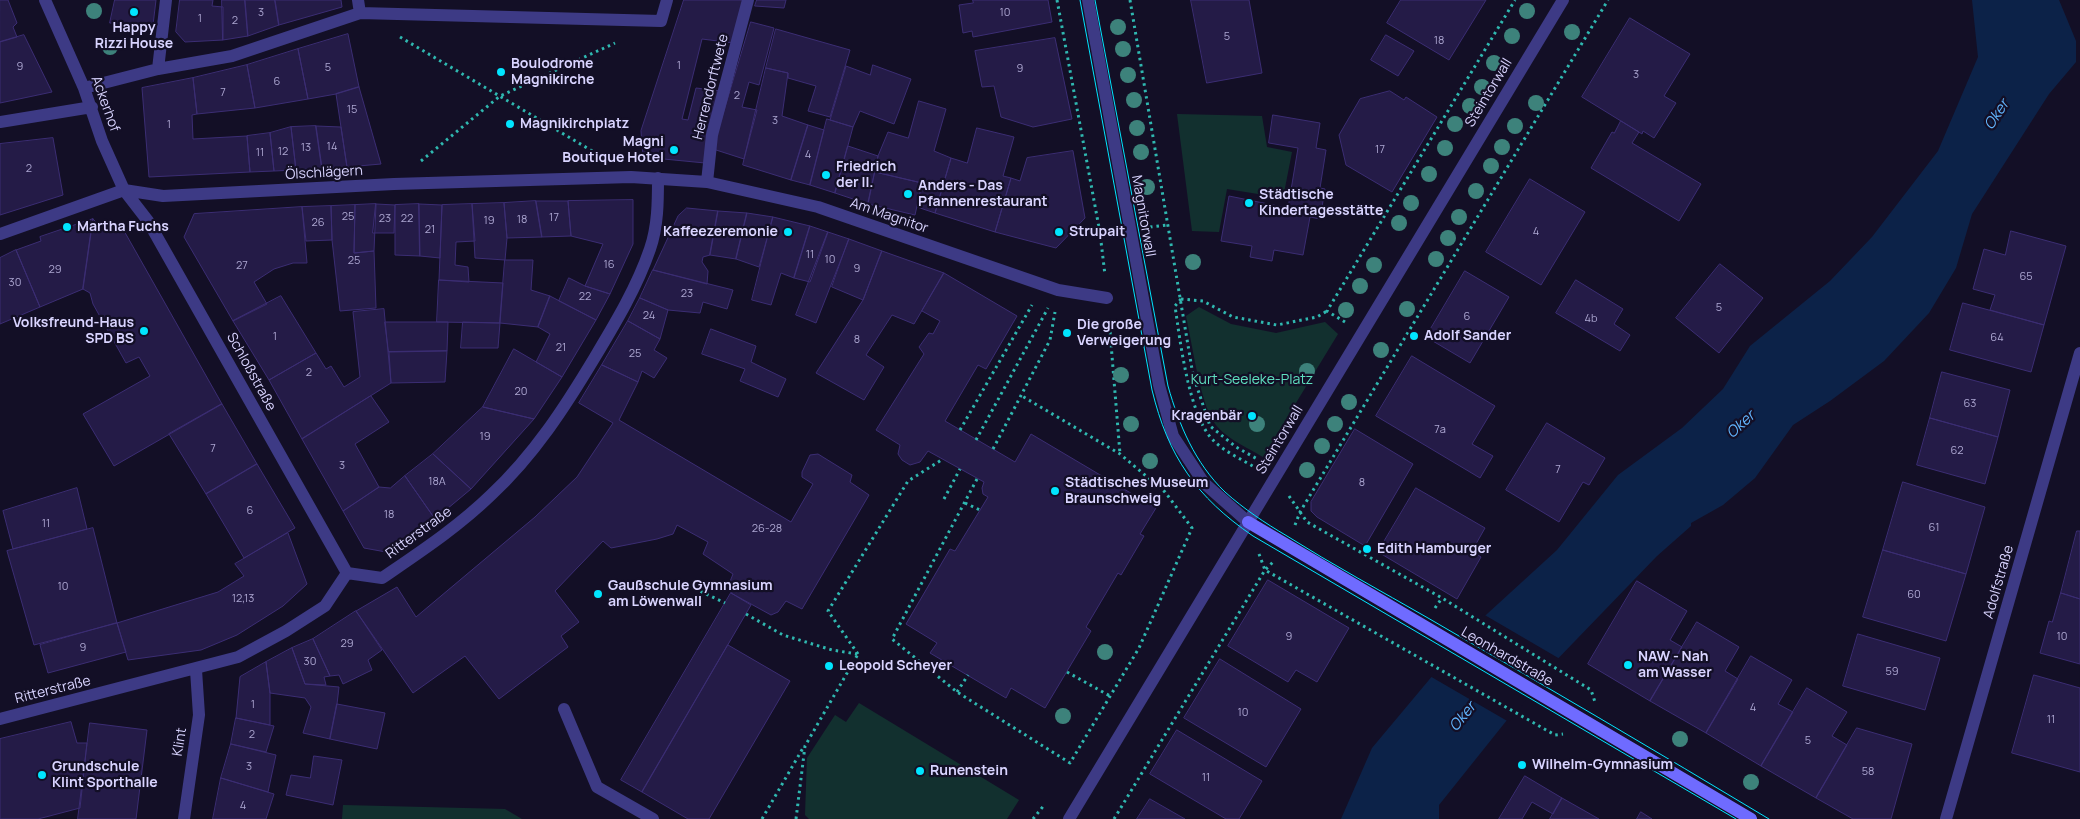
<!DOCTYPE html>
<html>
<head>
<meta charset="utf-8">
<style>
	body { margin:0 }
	canvas { display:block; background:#130f26 }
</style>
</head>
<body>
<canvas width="2080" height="819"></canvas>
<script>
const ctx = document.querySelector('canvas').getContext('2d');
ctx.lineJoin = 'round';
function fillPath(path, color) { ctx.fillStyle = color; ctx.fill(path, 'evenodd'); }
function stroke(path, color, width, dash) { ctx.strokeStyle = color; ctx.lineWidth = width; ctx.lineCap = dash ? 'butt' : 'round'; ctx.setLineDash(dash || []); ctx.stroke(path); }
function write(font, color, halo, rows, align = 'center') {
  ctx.font = font + ' Manrope,sans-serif'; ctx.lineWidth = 4.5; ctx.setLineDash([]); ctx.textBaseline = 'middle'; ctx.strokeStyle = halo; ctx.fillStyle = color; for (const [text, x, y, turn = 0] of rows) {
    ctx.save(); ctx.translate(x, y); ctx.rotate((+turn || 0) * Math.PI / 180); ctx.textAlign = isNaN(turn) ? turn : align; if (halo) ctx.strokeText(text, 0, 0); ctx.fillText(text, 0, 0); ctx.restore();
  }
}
fillPath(new Path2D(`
	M1177,114L1262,116L1267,147L1292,152L1283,198L1227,189L1219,232L1192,231Z
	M1199,307L1231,324L1276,333L1325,322L1338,334L1263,457C1247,447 1224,438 1213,421C1200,400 1192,343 1186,316Z
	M859,703L1019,800L1007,819H809L805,815L807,758L835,715L846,722Z
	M343,805L505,809L522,819H342Z`), '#12302f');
fillPath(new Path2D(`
	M1972,0H2059L2076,41V62L2049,94L1972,214L1956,268L1929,313L1884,361L1830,401L1793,425L1755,478L1723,505L1691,523V526L1657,556L1547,670L1439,805V819H1341L1372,748L1475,625L1557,550L1618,475L1682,428L1723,389L1750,346L1830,281L1872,237L1938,151L1978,57Z`), '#0c2248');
fillPath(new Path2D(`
	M1483,614L1560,659L1548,672L1509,722L1428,675Z`), '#130f26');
const building = new Path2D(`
	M0,0H8L17,23L13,27L17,37L0,42Z
	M115,0H156L153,25L144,26L110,23Z
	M180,0H213L212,6L223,7V40L185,42L176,32Z
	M222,0H245L248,36L223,40Z
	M245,0H275L279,25L248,36Z
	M275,0H341L342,7L279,25Z
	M684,0H743L733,43L702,39L682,119L688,120L696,88L722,91L705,163L643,157L641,131Z
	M757,0H786L784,8L755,6Z
	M973,0H1048L1052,22L973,37L972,31L963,33L959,5L973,3Z
	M1191,0H1249L1262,73L1207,83Z
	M1401,0H1486L1449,60L1387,23Z
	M1630,18L1690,54L1664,96L1676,103L1654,138L1643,131L1642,134L1582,97Z
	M751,22L774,28L759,85L749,82L742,107L757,110L744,159L713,149Z
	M776,29L850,50L830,117L808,111L816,86L788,78V73L766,68Z
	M348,34L359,87L336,94L308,99L298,49Z
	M24,35L52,92L0,103V42Z
	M1386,35L1414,51L1398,76L1371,60Z
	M1055,38L1072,119L1033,127L1001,117L994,86L982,87L975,51Z
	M298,49L308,99L255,108L247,65Z
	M247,65L255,108L197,114L193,78Z
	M873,65L911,79L894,124L860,111L853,127L830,120L846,66L870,75Z
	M766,68L788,73L782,116L808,125L791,180L743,165Z
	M193,78L197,114L192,115L193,139L247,136L250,172L149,177L142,88Z
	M359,87L381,164L347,167L336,94Z
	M1390,91L1404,100L1406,97L1437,117L1392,192L1346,165L1339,135L1360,99Z
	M919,101L946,109L934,151L951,158L935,213L917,207L922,183L875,172L878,156L888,132L908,138Z
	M1273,115L1320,123L1316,148L1326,150L1320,188L1325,189L1320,219L1310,217L1303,255L1274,250L1272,261L1250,257L1252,246L1221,241L1229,196L1288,208L1298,148L1269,143Z
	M827,119L853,127L835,193L810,185Z
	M1621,121L1639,132L1632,143L1701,184L1679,221L1591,168L1612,132L1614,133Z
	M808,125L824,130L810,185L791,180Z
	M316,126L322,168L296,170L291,127Z
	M316,126L341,127L347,167L322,168Z
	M291,127L296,170L274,171L270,133Z
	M977,128L1014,137L1003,176L1011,178L995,232L935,213L951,158L967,163Z
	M270,133L274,171L250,172L247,136Z
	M53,138L63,195L0,215V144Z
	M848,146L878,156L868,204L835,193Z
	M1073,151L1085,218L1056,248L995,232L1011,178L1020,181L1027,158Z
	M875,172L922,183L915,215L868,204Z
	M1530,179L1585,212L1541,285L1486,252Z
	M633,200V244L610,294L585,286L603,244L571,236L568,201Z
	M536,201L542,237L507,238L504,203Z
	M536,201H568L571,236L542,237Z
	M504,203L507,238L505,260L475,258L472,204Z
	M376,204L395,205L394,233H373Z
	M376,204L374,251L354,253L355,205Z
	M419,204L442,205L440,258L420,256Z
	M419,204L420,256L395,255V205Z
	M472,204L475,241L456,242L455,265L468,267L469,282L439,280L442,205Z
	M355,205L354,253L374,251L376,308L340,311L332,240L331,206Z
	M331,206L332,240L306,241L302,207Z
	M302,207L307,263H293L274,269L254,282L267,304L233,321L184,237L194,214Z
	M687,208L718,211L710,255L703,257L702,262L708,271L707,284L653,270L678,216Z
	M718,211L747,213L736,259L710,255Z
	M747,213L773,217L759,267L736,259Z
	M773,217L810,226L794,278L781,273L771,305L752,300Z
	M93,219L102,228L116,230L123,229L222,404L114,466L83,414L150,376L139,357L126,363L93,304L90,293L83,289Z
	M93,219L83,289L40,307L16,250L41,241L40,237Z
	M810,226L828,232L810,282L794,278Z
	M2011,231L2066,246L2044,325L1990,310L1995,295L1973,289L1984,249L2005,255Z
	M828,232L849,239L816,323L796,315Z
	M849,239L882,251L863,300L832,287Z
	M16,250L40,307L0,324V258Z
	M882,251L944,273L914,324L892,315L866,355L884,367L864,400L816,373L863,300Z
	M505,260H533L531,290L550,296L538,327L500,323Z
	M1720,264L1763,298L1719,353L1676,318Z
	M653,270L733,290L727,309L703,302L700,313L668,310L640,298Z
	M1465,271L1509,297L1470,363L1426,337Z
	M944,273L1017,316L986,369L978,365L945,421L1015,462L1031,434L1156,508L1140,534L1144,536L1121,575L1118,573L1086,627L1091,631L1045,708L1011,688L1006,698L930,653L937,643L906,624L950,549L955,551L988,497L983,494L982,488L984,482L928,451L920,462L910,465L902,460L898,454L900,445L876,430L924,354L919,347L929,333L933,334L940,321L922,311Z
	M569,278L585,286L610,294L596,320L559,301Z
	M439,280L503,283L500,323L437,322Z
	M1576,280L1623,309L1614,324L1630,335L1620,351L1556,313Z
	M281,296L316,353L269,380L233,321Z
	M550,296L596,320L562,377L536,362L550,334L538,327Z
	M640,298L668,310L660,339L628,321Z
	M1963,303L2044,325L2031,372L1950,350Z
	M384,309L391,383L302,439L269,380L316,353L326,369L331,366L344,387L360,377L353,312Z
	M628,321L660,339L654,350L667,358L654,378L642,371L638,382L602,365Z
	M385,322H448L447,351L389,352Z
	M463,322L500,323L498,348H461Z
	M711,329L756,346L751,362L786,379L778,397L740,381L745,369L702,354Z
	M514,349L562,377L534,419L483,407Z
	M447,351L445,382L391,383L389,352Z
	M1412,356L1495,406L1472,444L1493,456L1480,478L1376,416Z
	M602,365L638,382L619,420L791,522L813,484L802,477V472L810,455L818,454L852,475L850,482L869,495L802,609L786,601L778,612L771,615L731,593L729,584L733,574L703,554L708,542L677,525L673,534L657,539L611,548L603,541L555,591L579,622L561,636L568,647L499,699L465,656L413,693L356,611L397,587L416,617L535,517L577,477L613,423L579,403Z
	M1942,372L2010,390L1998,437L1930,418Z
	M371,396L389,422L355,444L379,487L343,511L302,439Z
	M222,404L257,464L206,494L169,434Z
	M483,407L534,419L471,489L433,454Z
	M1930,418L1998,437L1985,484L1917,465Z
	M1547,423L1605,458L1589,485L1583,482L1559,522L1506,490Z
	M1355,429L1413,464L1365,546L1317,517L1311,511V502Z
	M433,454L471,489L435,519L405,476Z
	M257,464L295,528L244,558L206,494Z
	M405,476L435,519L386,552L364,548L343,511L379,487L390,488Z
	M1903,482L1985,507L1966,574L1883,550Z
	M77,488L87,529L13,549L3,511Z
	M1416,488L1485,528L1472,551L1481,557L1457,599L1378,552Z
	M93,528L117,623L34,645L7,551Z
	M2077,531H2080V599L2061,593Z
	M288,533L307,584L283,606L237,635L201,650L128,660L117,623L218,592L244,576L235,564Z
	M1883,550L1966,574L1946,641L1863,617Z
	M1268,580L1349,628L1317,682L1296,670L1288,682L1228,646Z
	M1637,581L1687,611L1670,640L1682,647L1650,701L1588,664Z
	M731,593L751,605L642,792L621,780Z
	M2061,593L2080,599V664L2040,653L2049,621L2052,622Z
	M356,611L382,650L368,660L372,670L343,684L339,675L330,676L313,639Z
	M1697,622L1739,647L1725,671L1738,679L1706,733L1650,701Z
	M117,623L126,652L48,673L40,645Z
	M1858,634L1940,658L1925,710L1843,686Z
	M313,639L330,676L324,677L326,685L305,684L292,648Z
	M728,645L790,681L709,819H688L642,792Z
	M292,648L305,684L339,687L337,704L330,739L303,733L311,707L305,698L270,693L266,662Z
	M1751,656L1792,680L1778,704L1793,712L1761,766L1706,733Z
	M1220,659L1301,709L1266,767L1184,718Z
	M266,662L270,693V725L236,718L240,677Z
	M2034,675L2080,688V772L2012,753Z
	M1807,688L1847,712L1832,736L1847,745L1816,798L1761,766Z
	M337,704L385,713L377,749L330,739Z
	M236,718L274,726L266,752L231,744Z
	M71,722L77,743H87L80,808L38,819H0V739Z
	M90,723L147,730L136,819H78Z
	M1857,728L1912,744L1891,819H1853L1816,798Z
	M1177,730L1262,781L1239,819H1226L1150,774Z
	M231,744L276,755L268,792L221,778Z
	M314,756L342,760L333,805L286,795L291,775L310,778Z
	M1525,776L1562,798L1553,814L1532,802L1522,819H1499Z
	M221,778L274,794L266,819H213Z
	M1562,798L1599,819H1550Z
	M1150,799L1185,819H1137Z
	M1641,812L1652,819H1637Z`);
fillPath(building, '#241b47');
stroke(building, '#3b2d73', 1);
stroke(new Path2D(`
	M1057,0L1100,233L1105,275
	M1130,0L1193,375L1210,426L1236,447L1259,460
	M400,37L599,155
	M421,161L500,96L615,43
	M1150,227L1167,225
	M1181,299L1175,306C1180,340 1189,418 1214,441C1225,452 1243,460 1256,468
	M1181,299L1203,301L1233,317L1277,325L1317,317L1327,311
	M1109,319L1120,454
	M1345,322L1327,311L1515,0
	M960,430L1032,305
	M976,440L1048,308
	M993,449L1050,340L1055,312
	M977,479L892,639L957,692L1070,763L1139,648L1192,528L1165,492L1120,454L1022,396
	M1289,496L1307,522L1442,598L1591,690L1595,702
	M944,499L960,469
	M965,503L980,510
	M1295,525L1300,512L1608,0
	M1259,554L1265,570L1555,735L1563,734
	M677,580L725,603
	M1435,608L1442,598
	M746,614L783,635L832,650L857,654
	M858,654L828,611L908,481L943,459
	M1067,672L1110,696
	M957,692L968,675
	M762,819L803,748
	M796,819L805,746L858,654
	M1033,819L1045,804
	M1114,819L1265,570L1273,562`), '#2fb8b0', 3, [2.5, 4]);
stroke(new Path2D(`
	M564,709L597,787L653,819`), '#3d3a85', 12);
stroke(new Path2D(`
	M45,0L84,88L102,141L124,190L148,221L347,573
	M358,0L360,13
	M1088,0L1159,385L1173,436L1204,483L1248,522
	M158,69L166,0
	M84,88L158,69L232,56L360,13L661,21L667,0
	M0,122L92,107
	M707,182L712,135L748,0
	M0,234L124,190L163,196L394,184L631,177L707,182L818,207L1058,290L1107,298
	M347,573L382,578C420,552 458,527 491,495C534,455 565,407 595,357C616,322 637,287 650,249C658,226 658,201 658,178
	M0,719L238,657L286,631L325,606L347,573
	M184,819L199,715L196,670
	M1069,819L1563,0
	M1946,819L2080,353`), '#3d3a85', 12);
stroke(new Path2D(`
	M1248,522L1751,819`), '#6f6bff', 12);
stroke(new Path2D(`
	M1080,0L1152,390C1168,456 1196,497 1253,536L1736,819
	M1095,0L1168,386C1179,425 1195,463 1225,492C1244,509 1265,523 1287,536C1333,565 1381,591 1428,618C1542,684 1656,751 1769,819`), '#00e5ff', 1);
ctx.fillStyle = '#3d827b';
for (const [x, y] of [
	[94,11],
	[1527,11],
	[1118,27],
	[1572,32],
	[1512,36],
	[110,47],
	[1123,49],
	[1494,63],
	[1128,75],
	[1482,87],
	[1134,100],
	[1536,103],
	[1470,106],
	[1455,124],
	[1515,126],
	[1137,128],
	[1502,147],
	[1445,148],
	[1141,152],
	[1491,166],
	[1429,174],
	[1147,187],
	[1476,191],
	[1411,203],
	[1459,217],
	[1399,223],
	[1448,238],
	[1436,259],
	[1193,262],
	[1374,265],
	[1360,286],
	[1407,309],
	[1346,310],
	[1381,350],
	[1307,371],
	[1121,375],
	[1349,402],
	[1131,424],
	[1257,424],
	[1335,424],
	[1322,446],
	[1150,461],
	[1307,470],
	[1105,652],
	[1063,716],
	[1680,739],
	[1751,782]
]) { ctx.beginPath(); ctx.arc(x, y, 8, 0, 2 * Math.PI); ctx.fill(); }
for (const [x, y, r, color] of [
	[134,12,5,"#00e5ff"],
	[501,72,5,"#00e5ff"],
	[510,124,5,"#00e5ff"],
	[674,150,5,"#00e5ff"],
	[826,175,5,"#00e5ff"],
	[908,194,5,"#00e5ff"],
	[1249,203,5,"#00e5ff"],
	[67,227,5,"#00e5ff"],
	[788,232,5,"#00e5ff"],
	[1059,232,5,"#00e5ff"],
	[144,331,5,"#00e5ff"],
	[1067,333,5,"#00e5ff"],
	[1414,336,5,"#00e5ff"],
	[1252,416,5,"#00e5ff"],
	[1055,491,5,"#00e5ff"],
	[1367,549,5,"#00e5ff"],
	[598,594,5,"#00e5ff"],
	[1628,665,5,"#00e5ff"],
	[829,666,5,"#00e5ff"],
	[1522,765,5,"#00e5ff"],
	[920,771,5,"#00e5ff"],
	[42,775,5,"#00e5ff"]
]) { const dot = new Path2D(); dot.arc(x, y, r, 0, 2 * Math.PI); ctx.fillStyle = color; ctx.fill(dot); stroke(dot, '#130f26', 2); }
write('11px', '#aca6d1', null, [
	["3",261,13],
	["10",1005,13],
	["1",200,19],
	["2",235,21],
	["5",1227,37],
	["18",1439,41],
	["1",679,66],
	["9",20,67],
	["5",328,68],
	["9",1020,69],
	["3",1636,75],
	["6",277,82],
	["7",223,93],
	["2",737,96],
	["15",352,110],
	["3",775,121],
	["1",169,125],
	["14",332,147],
	["13",306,148],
	["17",1380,150],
	["12",283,152],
	["11",260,153],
	["4",808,155],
	["2",29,169],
	["25",348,217],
	["17",554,218],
	["23",385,219],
	["22",407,219],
	["18",522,220],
	["19",489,221],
	["26",318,223],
	["21",430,230],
	["4",1536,232],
	["11",810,255],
	["10",830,260],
	["25",354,261],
	["16",609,265],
	["27",242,266],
	["9",857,269],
	["29",55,270],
	["65",2026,277],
	["30",15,283],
	["23",687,294],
	["22",585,297],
	["5",1719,308],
	["24",649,316],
	["6",1467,317],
	["4b",1591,319],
	["1",275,337],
	["64",1997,338],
	["8",857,340],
	["21",561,348],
	["25",635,354],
	["2",309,373],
	["20",521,392],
	["63",1970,404],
	["7a",1440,430],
	["19",485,437],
	["7",213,449],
	["62",1957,451],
	["3",342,466],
	["7",1558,470],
	["18A",437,482],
	["8",1362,483],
	["6",250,511],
	["18",389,515],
	["11",46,524],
	["61",1934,528],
	["26-28",767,529],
	["10",63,587],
	["60",1914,595],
	["12,13",243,599],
	["9",1289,637],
	["10",2062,637],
	["29",347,644],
	["9",83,648],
	["30",310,662],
	["59",1892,672],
	["1",253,705],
	["4",1753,708],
	["10",1243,713],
	["11",2051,720],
	["2",252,735],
	["5",1808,741],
	["3",249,767],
	["58",1868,772],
	["11",1206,778],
	["4",243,806]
]);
write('bold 14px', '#d9d4ff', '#130f26', [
	["Happy",134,28,"center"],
	["Rizzi House",134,44,"center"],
	["Boulodrome",511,64],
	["Magnikirche",511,80],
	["Magnikirchplatz",520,124],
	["Magni",664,142,"right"],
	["Boutique Hotel",664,158,"right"],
	["Friedrich",836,167],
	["der II.",836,183],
	["Anders - Das",918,186],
	["Pfannenrestaurant",918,202],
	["Städtische",1259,195],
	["Kindertagesstätte",1259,211],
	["Martha Fuchs",77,227],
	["Kaffeezeremonie",778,232,"right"],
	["Strupait",1069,232],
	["Volksfreund-Haus",134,323,"right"],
	["SPD BS",134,339,"right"],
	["Die große",1077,325],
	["Verweigerung",1077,341],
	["Adolf Sander",1424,336],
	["Kragenbär",1242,416,"right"],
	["Städtisches Museum",1065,483],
	["Braunschweig",1065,499],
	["Edith Hamburger",1377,549],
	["Gaußschule Gymnasium",608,586],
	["am Löwenwall",608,602],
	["NAW - Nah",1638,657],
	["am Wasser",1638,673],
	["Leopold Scheyer",839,666],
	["Wilhelm-Gymnasium",1532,765],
	["Grundschule",52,767],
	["Klint Sporthalle",52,783],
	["Runenstein",930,771]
], 'left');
write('14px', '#d9d4ff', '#130f26', [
	["Herrendorftwete",711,87,-76],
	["Steintorwall",1489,93,-59],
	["Ackerhof",105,104,70],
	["Ölschlägern",324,173,-3],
	["Am Magnitor",889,216,19],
	["Magnitorwall",1143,216,80],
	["Schloßstraße",251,372,61],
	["Steintorwall",1280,440,-59],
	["Ritterstraße",419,533,-36],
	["Adolfstraße",1999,582,-74],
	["Leonhardstraße",1507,657,30],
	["Ritterstraße",53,690,-14],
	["Klint",180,742,-81]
]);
write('14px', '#5fe0c0', '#130f26', [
	["Kurt-Seeleke-Platz",1252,380]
]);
write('italic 15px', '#62b6ff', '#130f26', [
	["Oker",1997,115,-57],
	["Oker",1741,425,-43],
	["Oker",1463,717,-51]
]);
</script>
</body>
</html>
